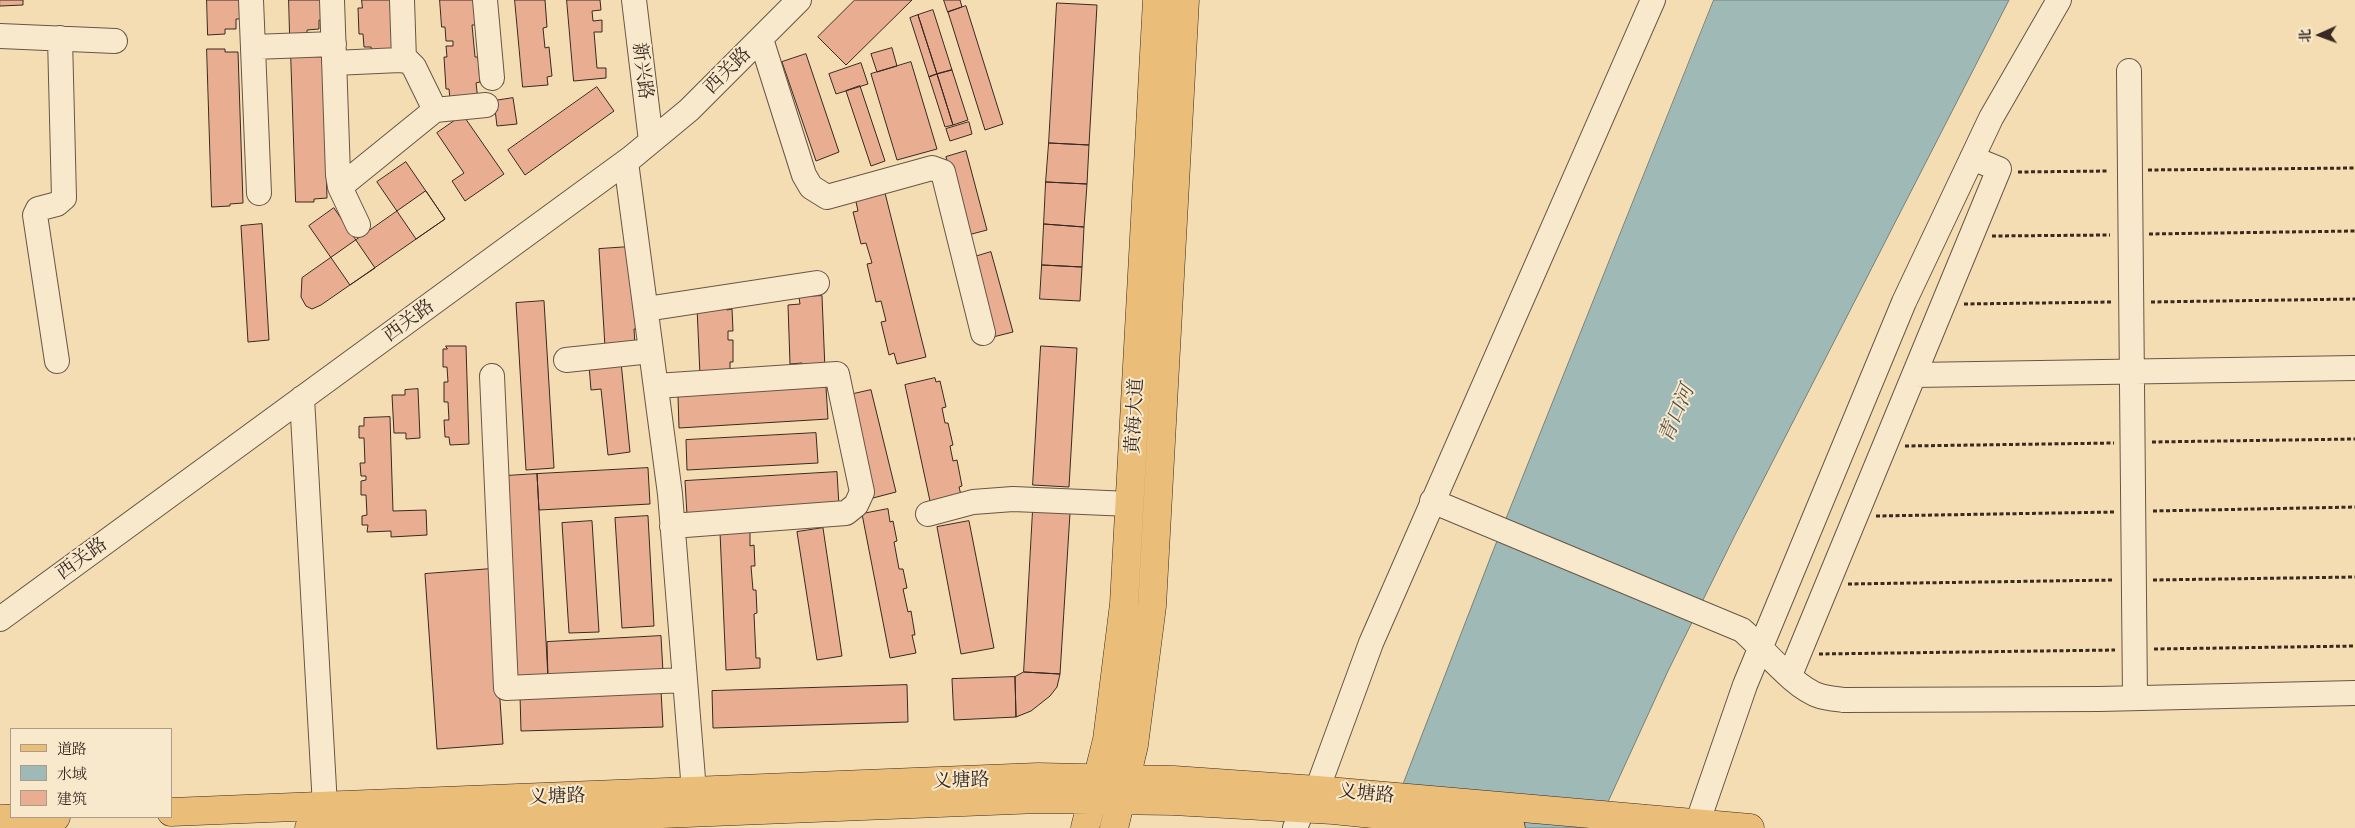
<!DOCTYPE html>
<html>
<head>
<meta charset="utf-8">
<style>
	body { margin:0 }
	#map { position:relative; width:2355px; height:828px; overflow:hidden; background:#f4ddb2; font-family:"EB Garamond","Noto Serif SC",serif }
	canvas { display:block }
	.legend { position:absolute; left:10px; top:728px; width:162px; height:90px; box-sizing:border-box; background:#f8e9cd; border:1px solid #ab9c89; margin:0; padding:6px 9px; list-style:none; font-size:15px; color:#382922 }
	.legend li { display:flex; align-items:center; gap:10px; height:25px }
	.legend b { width:25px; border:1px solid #ab9c89 }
	.north { position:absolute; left:2295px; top:10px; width:50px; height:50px; -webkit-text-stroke:4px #f8e9cd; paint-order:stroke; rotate:268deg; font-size:14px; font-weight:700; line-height:20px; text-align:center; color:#382922 }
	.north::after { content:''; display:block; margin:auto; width:18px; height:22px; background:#382922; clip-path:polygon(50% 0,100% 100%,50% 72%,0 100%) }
</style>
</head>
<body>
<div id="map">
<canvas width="2355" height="828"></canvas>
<ul class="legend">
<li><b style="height:6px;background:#eabe79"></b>道路</li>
<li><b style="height:14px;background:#9fbab6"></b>水域</li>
<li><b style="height:14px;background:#e9ae92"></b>建筑</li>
</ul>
<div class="north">北</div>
</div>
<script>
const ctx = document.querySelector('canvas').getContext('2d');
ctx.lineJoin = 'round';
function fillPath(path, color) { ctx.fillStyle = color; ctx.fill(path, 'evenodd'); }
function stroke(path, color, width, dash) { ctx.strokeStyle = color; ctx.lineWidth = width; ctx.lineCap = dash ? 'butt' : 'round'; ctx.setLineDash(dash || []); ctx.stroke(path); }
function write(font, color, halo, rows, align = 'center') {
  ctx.font = font + ' "EB Garamond","Noto Serif SC",serif'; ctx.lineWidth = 4; ctx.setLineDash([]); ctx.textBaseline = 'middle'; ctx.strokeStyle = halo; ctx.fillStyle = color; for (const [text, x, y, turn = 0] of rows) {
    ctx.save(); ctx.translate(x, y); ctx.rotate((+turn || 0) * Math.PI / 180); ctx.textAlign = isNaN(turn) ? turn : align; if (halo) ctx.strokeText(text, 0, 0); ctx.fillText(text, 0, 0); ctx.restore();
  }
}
const water = new Path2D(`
	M1714,0H2009L1735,535L1668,671L1596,828H1386L1493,551Z`);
fillPath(water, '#9fbab6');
stroke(water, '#76807b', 1);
const building = new Path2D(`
	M0,0H23V5L0,6Z
	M207,0H239L240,19H236V29H225V34L208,35Z
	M289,0H322V20H319V29L307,30V35H290Z
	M362,0H390L392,49L372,50L371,47H364L363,34H359L358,8H362Z
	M440,0H474L476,25H472L475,57H478L480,82L476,83L478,100L450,99L449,89H446L444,57H447L446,46H453V41H446L445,27H442Z
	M515,0H545L547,27L543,28L545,48L549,47L552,76L547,77L548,85L523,87Z
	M567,0H600L601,10L592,11L593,21L602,20V32H594L597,68H606V78L574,81Z
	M855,0H912L846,65L818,37Z
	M944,0H960L962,7L948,12Z
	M1057,3L1097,5L1089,145L1049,143Z
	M966,6L1003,124L985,130L948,12Z
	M933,10L952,70L937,74L918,15Z
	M918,15L937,74L929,77L910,18Z
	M892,48L897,66L877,72L871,54Z
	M207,49H225V52H238L243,203L230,204V206L212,207Z
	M291,53L323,55L327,198L314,199V202H296Z
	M806,54L839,152L816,161L782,62Z
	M911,62L937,149L897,160L871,74Z
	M861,63L868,84L836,94L829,74Z
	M952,70L968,120L953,125L937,74Z
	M937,74L953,125L945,127L929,77Z
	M860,86L885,161L871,166L846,91Z
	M597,87L614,111L525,175L508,150Z
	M513,98L517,124L497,126L494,101Z
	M463,115L504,174L465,201L452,181L464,173L437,133Z
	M969,122L972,134L950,141L946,129Z
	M1049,143L1089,145L1087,184L1046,182Z
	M966,151L987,230L968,235L946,157Z
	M406,162L445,219L416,239L377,182Z
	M1046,182L1087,184L1084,227L1044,224Z
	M884,189L926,357L897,364L894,353L889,355L881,322L886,321L881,301L876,302L867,264L872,263L866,243L861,244L853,212L858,211L855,197Z
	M426,191L445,219L321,305L312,309L306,306L301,297L302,278Z
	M334,208L375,268L350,285L309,226Z
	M262,224L269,340L248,342L241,226Z
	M1044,224L1084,227L1082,267L1042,265Z
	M629,247L632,298L637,297L639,329H634L635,345L605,347L599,249Z
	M991,252L1013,332L993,337L971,258Z
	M1042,265L1082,267L1080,301L1040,299Z
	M822,296L825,370L802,371V363L790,364L788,305L800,304L799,297Z
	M544,301L554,468L526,470L516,303Z
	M727,306V310L732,309L733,331H728V340H733V362H730V374L700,375L697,307Z
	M446,346H466L469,444L450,445L449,437H445L444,420H449L448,402H444V382H448L447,367H443V349H447Z
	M1041,346L1077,348L1069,487L1033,485Z
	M621,362L630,452L608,455L601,389L591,390L589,365Z
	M935,378L936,382L940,381L946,407L942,408L945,423H948L953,445L950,446L953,461L957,460L962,486L959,487L961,495L930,501L905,385Z
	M826,387L828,419L679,428L678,396Z
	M418,389L420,438L406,439V433H394L392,395H405V390Z
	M871,390L896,492L873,498L849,395Z
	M390,417L393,511L426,510L427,535L391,537V531L367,532L368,525H362V516L367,515L366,495H361V481L366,480V476H361L360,463H365L364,438H359V426H364V418Z
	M816,433L818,463L687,470L686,440Z
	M648,468L650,504L539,510L537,474Z
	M837,472L839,506L687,515L685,481Z
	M537,474L548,678L516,680L505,476Z
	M888,509L890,522L893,521L897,541L894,542L899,569H903L907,588L903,589L908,612L911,611L915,635H912L916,653L890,658L862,514Z
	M1033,510L1070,513L1060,674L1024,672Z
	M648,516L654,626L622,628L615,518Z
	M592,521L599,632L569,633L562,523Z
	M969,521L994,648L961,654L937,527Z
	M823,528L842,656L817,660L797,532Z
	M750,531V546L754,545L755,566H751L753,590H756L757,613L754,614L756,658H760V668L726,670L720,532Z
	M491,569L503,744L437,749L425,574Z
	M661,636L663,672L548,678L547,642Z
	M1024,672L1060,674L1057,687L1050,696L1031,711L1016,717L1015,677Z
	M1015,677L1016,717L954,720L952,679Z
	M907,685L908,722L713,728L712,691Z
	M661,690L663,727L521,731L520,695Z`);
fillPath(building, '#e9ae92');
stroke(building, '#382922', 1);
const minor = new Path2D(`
	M251,0L259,193
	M332,0L338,175L340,187L358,225
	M402,0L404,60
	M485,0L492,78
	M634,0L651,141
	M0,36L115,41
	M761,39L804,175L811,187L827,197L932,168L943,172L983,333
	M253,47L334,44
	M334,63L400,60L408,61L414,67L435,110
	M2129,71L2135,698
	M626,162L670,494L694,791
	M340,187L435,110L486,105
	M646,309L817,283
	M566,360L651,351
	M57,361L35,215L38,209L57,204L64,198L60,38
	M1914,375L2355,368
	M492,376L506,688L685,680
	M656,386L837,374L862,492L856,505L846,513L672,526
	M302,398L325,806
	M1432,501L1742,630C1764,649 1794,688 1820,696C1827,698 1836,699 1843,700L2099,699L2355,693
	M928,514L973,502L1013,499L1130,504
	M0,619L631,158L689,110L799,0
	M1790,675L1999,169L1972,158
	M1317,790L1371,643L1653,0
	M1697,824L1745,685L1904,302L1991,118L2059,0
	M1295,828L1303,808`);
const major = new Path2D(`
	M171,812L1038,777L1174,780L1317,790L1750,828
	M0,819L56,817
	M309,828L1039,799L1173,801L1333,810L1511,828
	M1085,828L1107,740L1124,604L1157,0
	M1114,828L1134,745L1152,606L1185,0`);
stroke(minor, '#675646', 26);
stroke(major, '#382922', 29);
stroke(new Path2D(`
	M2148,170L2355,168
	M2018,172L2109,171
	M2149,234L2355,231
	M1992,236L2110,235
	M2151,302L2355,299
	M1964,304L2112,302
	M2152,442L2355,439
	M1905,446L2114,443
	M2153,511L2355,507
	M1876,516L2115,512
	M2153,580L2355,577
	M1848,584L2114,580
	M2154,649L2355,646
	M1819,654L2115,650`), '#382922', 3, [4, 2.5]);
stroke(minor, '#f8e9cd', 24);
stroke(major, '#eabe79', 28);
write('19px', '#382922', '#f8e9cd', [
	["新兴路",642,71,83],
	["西关路",728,71,-45],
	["西关路",409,321,-36],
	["黄海大道",1135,416,-87],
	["西关路",82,559,-36],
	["义塘路",961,781,-2],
	["义塘路",1366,794,5],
	["义塘路",557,797,-2]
]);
write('italic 20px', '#524d47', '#f8e9cd', [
	["青口河",1677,414,-67]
]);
</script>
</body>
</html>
